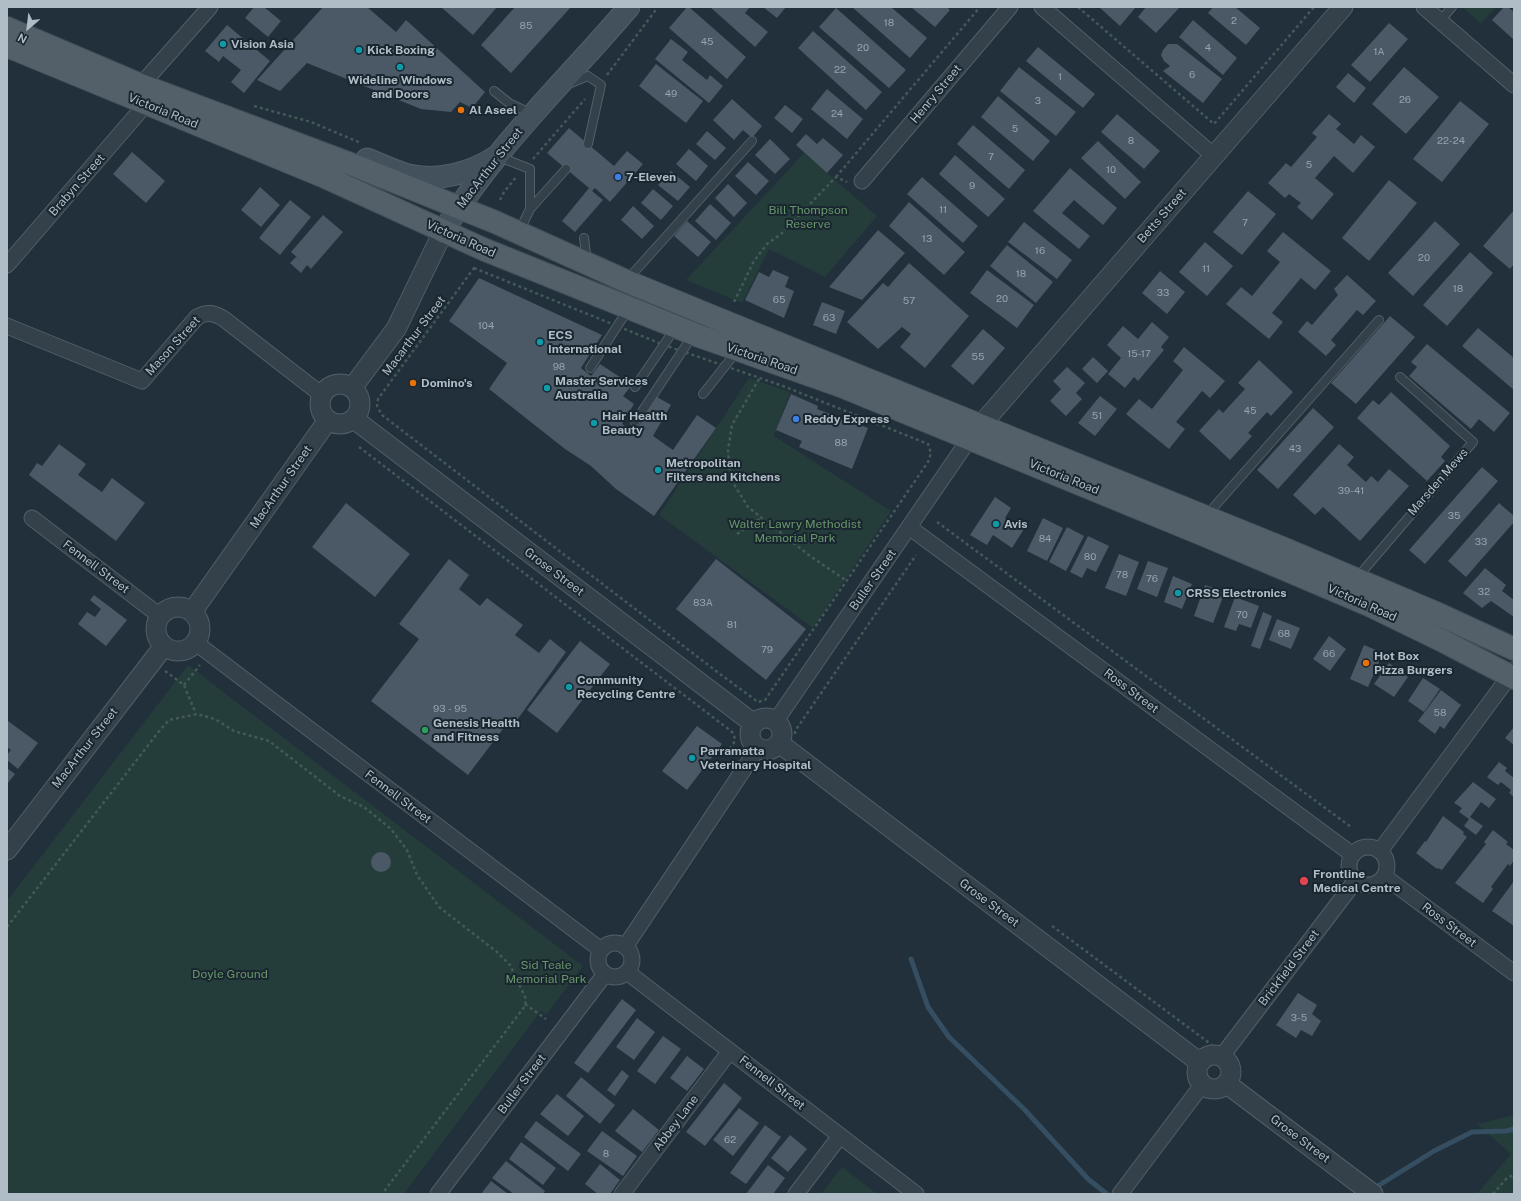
<!DOCTYPE html>
<html>
<head>
<meta charset="utf-8">
<style>
	body { margin:0 }
	#map { position:relative; width:1521px; height:1201px; overflow:hidden; background:#21303a; font-family:"Public Sans",sans-serif }
	canvas { display:block }
	.frame { position:absolute; inset:0; border:8px solid #b0bcc6; pointer-events:none }
	.north { position:absolute; left:8px; top:8px; width:40px; height:40px; -webkit-text-stroke:3px #1a262f; paint-order:stroke; rotate:208deg; font-size:11px; font-weight:700; line-height:16px; text-align:center; color:#b0bcc6 }
	.north::after { content:''; display:block; margin:auto; width:14px; height:18px; background:#b0bcc6; clip-path:polygon(50% 0,100% 100%,50% 72%,0 100%) }
</style>
</head>
<body>
<div id="map">
<canvas width="1521" height="1201"></canvas>
<div class="frame"></div>
<div class="north">N</div>
</div>
<script>
const ctx = document.querySelector('canvas').getContext('2d');
ctx.lineJoin = 'round';
function fillPath(path, color) { ctx.fillStyle = color; ctx.fill(path, 'evenodd'); }
function stroke(path, color, width, dash) { ctx.strokeStyle = color; ctx.lineWidth = width; ctx.lineCap = dash ? 'butt' : 'round'; ctx.setLineDash(dash || []); ctx.stroke(path); }
function write(font, color, halo, rows, align = 'center') {
  ctx.font = font + ' "Public Sans",sans-serif'; ctx.lineWidth = 4; ctx.setLineDash([]); ctx.textBaseline = 'middle'; ctx.strokeStyle = halo; ctx.fillStyle = color; for (const [text, x, y, turn = 0] of rows) {
    ctx.save(); ctx.translate(x, y); ctx.rotate((+turn || 0) * Math.PI / 180); ctx.textAlign = isNaN(turn) ? turn : align; if (halo) ctx.strokeText(text, 0, 0); ctx.fillText(text, 0, 0); ctx.restore();
  }
}
fillPath(new Path2D(`
	M1462,7H1496L1481,24Z
	M804,153L877,216L825,277L769,249L742,303L686,280Z
	M749,378L790,392L774,436L891,511L813,628L659,515Z
	M188,665L583,966L546,1015L541,1011L404,1194H7V901Z
	M1514,1115V1194H1477L1511,1154L1477,1124Z
	M842,1167L877,1194H821Z`), '#243d3b');
stroke(new Path2D(`
	M911,959L928,1007L949,1037L1025,1110L1088,1179L1107,1194
	M1373,1189L1434,1151L1472,1132L1506,1131L1514,1129`), '#354e61', 5);
fillPath(new Path2D(`
	M254,7H264L281,21L268,37L245,18Z
	M323,7H367L396,32L406,20L485,92L472,108L460,102L451,112L421,109L307,63L280,91L257,80Z
	M441,7H497L473,35Z
	M515,7H571L511,73L481,45Z
	M687,7H689L746,57L727,79L669,28Z
	M710,7H750L745,13L768,32L755,47Z
	M763,7H786L777,18Z
	M852,7H891L927,38L910,58Z
	M911,7H947L950,10L935,27Z
	M1099,7H1136L1120,26Z
	M1146,7H1180L1156,33L1138,17Z
	M1213,7H1235L1260,28L1246,45L1208,13Z
	M1504,7H1508L1514,12V40L1492,20Z
	M836,8L906,70L889,88L819,27Z
	M1193,20L1237,58L1223,75L1179,37Z
	M1389,23L1408,39L1370,82L1351,65Z
	M227,25L270,61L244,93L231,82L241,70L223,56L219,62L205,51Z
	M813,31L882,92L866,110L798,48Z
	M671,39L688,52L682,60L707,80L710,75L723,86L709,103L655,59Z
	M1168,44H1177L1222,79L1203,103L1163,71L1170,66L1164,61L1161,55L1163,50Z
	M1038,47L1095,94L1083,108L1026,61Z
	M656,64L703,101L686,123L639,86Z
	M1019,67L1076,112L1056,136L1000,91Z
	M1404,67L1439,97L1406,134L1372,104Z
	M1348,73L1366,88L1354,103L1336,87Z
	M827,89L863,119L847,139L811,109Z
	M998,96L1050,141L1033,161L981,117Z
	M732,99L762,126L752,138L743,130L734,140L713,120Z
	M1460,101L1489,124L1442,182L1413,159Z
	M785,105L803,119L792,133L774,118Z
	M1117,114L1160,151L1144,169L1101,132Z
	M1329,114L1341,124L1336,129L1354,144L1361,135L1375,147L1353,173L1334,156L1315,178L1334,194L1312,220L1297,207L1301,203L1289,194L1285,198L1268,183L1286,163L1291,167L1317,137L1312,133Z
	M973,125L1025,170L1009,189L957,144Z
	M569,128L614,166L627,151L643,164L610,202L595,188L592,191L603,200L575,232L562,221L589,188L547,153Z
	M707,131L726,148L715,160L696,144Z
	M806,134L817,144L823,138L843,155L827,173L796,145Z
	M770,139L790,159L775,174L755,155Z
	M1098,141L1141,182L1125,199L1081,158Z
	M689,149L708,166L696,181L676,164Z
	M132,152L165,181L146,203L113,174Z
	M955,155L1005,199L988,217L939,174Z
	M748,162L769,181L756,195L735,176Z
	M1070,168L1117,208L1103,225L1074,200L1062,213L1090,236L1079,249L1033,211Z
	M671,171L690,187L678,201L658,185Z
	M922,177L978,226L963,243L907,194Z
	M1389,180L1417,203L1369,261L1342,238Z
	M728,184L747,203L734,217L715,198Z
	M260,187L280,205L261,227L241,210Z
	M653,189L673,206L661,220L641,203Z
	M1248,191L1276,214L1242,255L1213,232Z
	M290,200L311,217L280,255L259,238Z
	M909,202L965,252L944,275L889,226Z
	M710,204L731,223L716,240L695,221Z
	M633,206L654,226L642,239L621,220Z
	M1514,210V264L1510,269L1483,246Z
	M323,215L343,232L311,269L307,265L301,273L290,263L296,257L301,261L291,252Z
	M687,221L711,242L698,257L674,236Z
	M1435,221L1460,244L1413,296L1388,273Z
	M1024,222L1072,260L1057,279L1008,242Z
	M878,230L905,253L862,300L829,287Z
	M1283,232L1331,271L1315,290L1301,278L1272,313L1283,322L1269,339L1226,304L1241,287L1252,296L1280,262L1267,251Z
	M1205,242L1233,266L1207,296L1179,272Z
	M1007,245L1053,282L1036,303L990,266Z
	M1470,252L1493,273L1447,326L1423,305Z
	M909,263L969,316L925,368L900,347L911,334L902,327L878,349L847,322L883,283L888,287Z
	M773,270L789,277L785,287L794,291L784,318L745,300L759,272L769,277Z
	M987,270L1034,305L1017,328L970,293Z
	M1160,271L1185,292L1167,314L1142,293Z
	M1347,275L1376,301L1363,315L1357,310L1331,340L1336,345L1326,356L1298,332L1307,321L1312,325L1338,295L1334,289Z
	M479,278L602,335L581,368L591,376L600,364L632,385L623,396L634,404L622,424L635,432L657,397L671,405L653,436L673,450L697,415L716,428L654,516L616,489L591,466L565,449L489,389L507,363L449,321Z
	M822,302L845,311L836,334L813,325Z
	M1390,316L1415,337L1356,404L1331,383Z
	M1152,322L1169,337L1161,347L1164,350L1138,381L1134,377L1125,388L1108,374L1121,358L1107,345L1123,326L1138,339Z
	M1478,328L1514,358V390L1462,346Z
	M983,329L1005,348L973,385L951,366Z
	M1427,344L1510,413L1494,432L1479,419L1471,429L1409,376L1417,367L1411,362Z
	M1184,347L1225,381L1210,398L1202,391L1176,422L1185,429L1169,449L1126,414L1139,399L1152,409L1183,370L1173,361Z
	M1093,357L1108,371L1097,383L1082,369Z
	M1259,360L1293,392L1271,416L1267,412L1248,433L1252,436L1230,460L1199,431L1219,409L1223,413L1245,389L1238,383Z
	M1067,367L1085,383L1076,393L1082,399L1066,416L1050,401L1061,389L1053,381Z
	M1391,392L1450,446L1441,457L1445,461L1427,481L1357,418L1373,400L1379,405Z
	M791,394L818,406L817,409L868,428L852,469L799,447L802,441L776,430Z
	M1100,396L1117,409L1095,436L1078,423Z
	M1313,408L1334,427L1278,489L1257,470Z
	M59,444L86,464L78,475L102,492L112,478L145,503L116,541L29,475L37,463L42,466Z
	M1339,444L1354,457L1347,465L1366,482L1371,476L1378,482L1389,469L1409,486L1360,541L1323,507L1315,515L1293,495Z
	M1482,467L1498,481L1425,564L1409,550Z
	M995,497L1011,508L1005,518L1024,529L1012,548L993,535L987,545L970,535Z
	M346,503L410,554L375,597L312,547Z
	M1499,503L1514,516V522L1466,577L1448,561Z
	M1043,518L1063,528L1047,561L1027,551Z
	M1067,527L1084,536L1066,571L1049,562Z
	M1088,536L1109,546L1096,572L1087,568L1082,578L1070,572Z
	M1119,554L1139,562L1126,596L1105,588Z
	M449,559L469,575L459,589L480,606L487,598L523,625L515,635L539,653L550,639L566,652L517,720L512,717L468,775L371,701L419,639L399,624Z
	M716,559L806,629L766,680L676,609Z
	M1148,561L1168,568L1157,597L1137,589Z
	M1485,568L1506,585L1502,591L1514,600V617L1491,601L1482,608L1463,593Z
	M1173,576L1192,584L1182,609L1164,602Z
	M1205,585L1225,592L1213,623L1194,616Z
	M94,595L127,620L106,646L78,624L87,612L95,617L101,609L90,600Z
	M1235,597L1259,606L1251,628L1239,624L1236,631L1224,627Z
	M1263,612L1272,616L1260,649L1251,646Z
	M1277,619L1300,628L1291,649L1269,640Z
	M1329,636L1346,649L1330,671L1313,659Z
	M580,641L610,664L557,733L527,710Z
	M1364,645L1383,653L1368,687L1350,679Z
	M1389,663L1408,677L1394,697L1374,684Z
	M1423,678L1440,689L1424,712L1408,701Z
	M1441,690L1461,705L1444,729L1440,726L1435,734L1418,721Z
	M8,721L38,743L18,769L7,760V755L11,750L7,747Z
	M697,726L722,744L687,790L662,771Z
	M1514,727V745L1505,738Z
	M1499,762L1507,768L1505,771L1514,778V797L1509,793L1511,790L1501,782L1498,785L1487,777Z
	M7,768L15,774L7,784Z
	M1473,782L1496,799L1489,808L1481,802L1470,817L1483,826L1476,835L1464,826L1469,819L1459,812L1462,808L1454,803Z
	M1443,816L1464,832L1463,834L1467,837L1442,870L1438,868L1437,869L1416,853L1425,841L1426,842Z
	M1493,830L1508,842L1506,844L1514,850V860L1510,866L1508,864L1491,887L1493,889L1483,903L1455,883L1486,844L1484,842Z
	M371 862a10 10 0 1 1 20 0a10 10 0 1 1-20 0Z
	M1514,881V926L1492,911Z
	M1298,993L1317,1005L1312,1014L1321,1021L1312,1036L1301,1030L1296,1038L1276,1025Z
	M622,999L636,1010L588,1073L574,1063Z
	M637,1018L655,1032L634,1060L616,1047Z
	M663,1036L681,1049L655,1084L637,1071Z
	M687,1056L704,1069L687,1091L670,1078Z
	M622,1070L629,1076L615,1096L607,1090Z
	M581,1077L615,1105L600,1124L566,1096Z
	M724,1083L742,1098L705,1146L686,1132Z
	M557,1094L584,1116L568,1136L540,1114Z
	M739,1108L759,1123L733,1156L713,1140Z
	M633,1109L659,1130L642,1152L615,1131Z
	M536,1121L581,1154L568,1171L524,1137Z
	M765,1125L781,1137L746,1184L730,1173Z
	M602,1131L637,1156L623,1176L587,1151Z
	M790,1135L807,1149L788,1172L771,1158Z
	M521,1142L556,1168L543,1185L509,1159Z
	M506,1161L545,1191L543,1194H514L492,1178Z
	M600,1164L620,1180L610,1194H598L585,1184Z
	M768,1165L785,1178L773,1194H746Z
	M491,1181L508,1194H481Z`), '#4a5965');
const service = new Path2D(`
	M1440,21L1452,7
	M568,84L588,76L601,85L588,144
	M494,91L509,103L532,114
	M497,156L530,169V209L519,232
	M530,209L566,169
	M584,238L587,261
	M627,280L752,141
	M590,368L629,308
	M635,387L676,327
	M703,394L737,351
	M635,422L693,335
	M1206,516L1379,320
	M1356,579L1473,442L1400,377`);
const minor = new Path2D(`
	M1042,7L1214,156
	M1424,7L1514,85
	M141,85L210,7
	M862,181L1010,7
	M7,265L146,104
	M7,326L142,381L197,317C207,311 214,313 224,319L322,395
	M32,518L160,616
	M909,527L1353,855
	M196,643L601,950
	M775,722L970,438
	M1349 866a19 19 0 1 1 38 0a19 19 0 1 1-38 0Z
	M1380,851L1514,670
	M1384,876L1514,973
	M598 960a17 17 0 1 1 34 0a17 17 0 1 1-34 0Z
	M625,947L758,748
	M627,972L916,1194
	M1222,1056L1356,880
	M438,1194L605,974
	M622,1194L730,1051
	M796,1194L840,1136
	M1120,1194L1202,1085`);
const tertiary = new Path2D(`
	M320 404a20 20 0 1 1 40 0a20 20 0 1 1-40 0Z
	M352,388L396,329L443,232
	M354,419L754,724
	M981,425L1343,7
	M156 629a22 22 0 1 1 44 0a22 22 0 1 1-44 0Z
	M192,612L328,420
	M750 734a16 16 0 1 1 32 0a16 16 0 1 1-32 0Z
	M779,743L1199,1062
	M7,850L164,646
	M1197 1072a17 17 0 1 1 34 0a17 17 0 1 1-34 0Z
	M1227,1084L1373,1194`);
const secondary = new Path2D(`
	M367,159C380,164 394,171 408,175C438,182 472,173 497,156
	M443,232C494,148 566,81 629,7`);
const primary = new Path2D(`
	M7,28L141,85L356,166L495,222L626,281L721,320L1285,549L1436,613L1514,649
	M7,46L325,177L483,249L699,336L841,386L1204,535L1371,606L1443,641L1514,678`);
stroke(service, '#535f68', 10);
stroke(minor, '#535f68', 17);
stroke(tertiary, '#535f68', 21);
stroke(secondary, '#535f68', 23);
stroke(primary, '#414d56', 24);
stroke(new Path2D(`
	M1078,7L1214,124L1314,7
	M607,75L658,7
	M254,106L311,122L361,143
	M533,159L585,99
	M836,177L980,7
	M500,200L504,192L517,176
	M474,268L664,345L783,386L928,444L931,453L928,462L765,700L758,702L720,674L382,415L377,406L378,399Z
	M734,302L754,261L767,244L781,234L836,177L847,182
	M759,379L732,425L728,450L730,471L735,486L748,507L810,556L847,581
	M359,447L731,731L734,734L735,741L727,753
	M937,522L1351,827
	M737,534L761,518
	M165,671L184,685L196,714
	M184,685L200,665
	M795,734V731L916,555
	M1052,926L1212,1045
	M7,927L160,730L169,720L197,714L215,719L234,731L269,741L340,796L364,807L391,829L407,850L417,875L439,907L497,952L510,965L526,999L525,1006L382,1194
	M525,1004L546,1019
	M1493,1194L1507,1178L1514,1175`), '#435958', 2.5, [3, 3]);
stroke(service, '#35414a', 8);
stroke(minor, '#35414a', 15);
stroke(tertiary, '#35414a', 19);
stroke(secondary, '#43515d', 21);
stroke(primary, '#53606a', 22);
for (const [x, y, r, color] of [
	[223,44,4,"#0f9aa8"],
	[359,50,4,"#0f9aa8"],
	[400,67,4,"#0f9aa8"],
	[461,110,4,"#e8710a"],
	[618,177,4,"#3f7fe0"],
	[540,342,4,"#0f9aa8"],
	[413,383,4,"#e8710a"],
	[547,388,4,"#0f9aa8"],
	[796,419,4,"#3f7fe0"],
	[594,423,4,"#0f9aa8"],
	[658,470,4,"#0f9aa8"],
	[996,524,4,"#0f9aa8"],
	[1178,593,4,"#0f9aa8"],
	[1366,663,4,"#e8710a"],
	[569,687,4,"#0f9aa8"],
	[425,730,4,"#2e9e5b"],
	[692,758,4,"#0f9aa8"],
	[1304,881,5,"#e0444e"]
]) { const dot = new Path2D(); dot.arc(x, y, r, 0, 2 * Math.PI); ctx.fillStyle = color; ctx.fill(dot); stroke(dot, '#1a262f', 1.5); }
write('10px', '#96a3ae', null, [
	["2",1234,21],
	["18",889,23],
	["85",526,26],
	["45",707,42],
	["20",863,48],
	["4",1208,48],
	["1A",1379,52],
	["22",840,70],
	["6",1192,75],
	["1",1060,77],
	["49",671,94],
	["26",1405,100],
	["3",1038,101],
	["24",837,114],
	["5",1015,129],
	["8",1131,141],
	["22-24",1451,141],
	["7",991,157],
	["5",1309,165],
	["10",1111,170],
	["9",972,186],
	["11",943,210],
	["7",1245,223],
	["13",927,239],
	["16",1040,251],
	["20",1424,258],
	["11",1206,269],
	["18",1021,274],
	["18",1458,289],
	["33",1163,293],
	["20",1002,299],
	["65",779,300],
	["57",909,301],
	["63",829,318],
	["104",486,326],
	["15-17",1139,354],
	["55",978,357],
	["98",559,367],
	["45",1250,411],
	["51",1097,416],
	["88",841,443],
	["43",1295,449],
	["39-41",1351,491],
	["35",1454,516],
	["84",1045,539],
	["33",1481,542],
	["80",1090,557],
	["78",1122,575],
	["76",1152,579],
	["32",1484,592],
	["83A",703,603],
	["70",1242,615],
	["81",732,625],
	["68",1284,634],
	["79",767,650],
	["66",1329,654],
	["93 - 95",450,709],
	["58",1440,713],
	["3-5",1299,1018],
	["62",730,1140],
	["8",606,1154]
]);
write('bold 12px', '#b0bcc6', '#1a262f', [
	["Vision Asia",231,44],
	["Kick Boxing",367,50],
	["Wideline Windows",400,80,"center"],
	["and Doors",400,94,"center"],
	["Al Aseel",469,110],
	["7-Eleven",626,177],
	["ECS",548,335],
	["International",548,349],
	["Master Services",555,381],
	["Australia",555,395],
	["Domino's",421,383],
	["Hair Health",602,416],
	["Beauty",602,430],
	["Reddy Express",804,419],
	["Metropolitan",666,463],
	["Filters and Kitchens",666,477],
	["Avis",1004,524],
	["CRSS Electronics",1186,593],
	["Hot Box",1374,656],
	["Pizza Burgers",1374,670],
	["Community",577,680],
	["Recycling Centre",577,694],
	["Genesis Health",433,723],
	["and Fitness",433,737],
	["Parramatta",700,751],
	["Veterinary Hospital",700,765],
	["Frontline",1313,874],
	["Medical Centre",1313,888]
], 'left');
write('12px', '#b0bcc6', '#1a262f', [
	["Henry Street",936,94,-50],
	["Victoria Road",163,111,22],
	["MacArthur Street",490,168,-52],
	["Brabyn Street",77,185,-49],
	["Betts Street",1162,216,-49],
	["Victoria Road",461,239,24],
	["Macarthur Street",414,336,-53],
	["Mason Street",173,346,-48],
	["Victoria Road",762,359,19],
	["Victoria Road",1064,477,22],
	["Marsden Mews",1438,482,-49],
	["MacArthur Street",281,487,-55],
	["Fennell Street",96,567,37],
	["Grose Street",554,572,37],
	["Buller Street",873,580,-55],
	["Victoria Road",1362,603,24],
	["Ross Street",1131,691,37],
	["MacArthur Street",85,748,-52],
	["Fennell Street",398,797,37],
	["Grose Street",989,903,37],
	["Ross Street",1449,925,37],
	["Brickfield Street",1289,968,-53],
	["Fennell Street",772,1083,38],
	["Buller Street",522,1084,-53],
	["Abbey Lane",676,1123,-53],
	["Grose Street",1300,1139,37]
]);
write('12px', '#67976a', '#1a262f', [
	["Bill Thompson",808,210],
	["Reserve",808,224],
	["Walter Lawry Methodist",795,524],
	["Memorial Park",795,538],
	["Sid Teale",546,965],
	["Memorial Park",546,979],
	["Doyle Ground",230,974]
]);
</script>
</body>
</html>
